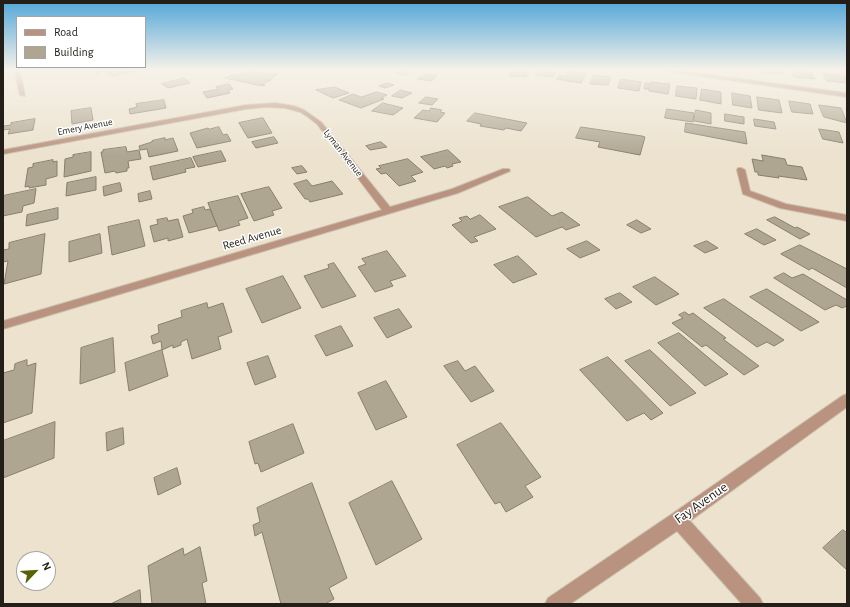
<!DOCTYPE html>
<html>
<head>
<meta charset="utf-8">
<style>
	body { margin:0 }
	#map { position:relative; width:850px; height:607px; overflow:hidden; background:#ece2ce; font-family:"Alegreya Sans",sans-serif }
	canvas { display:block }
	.frame { position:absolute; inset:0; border:4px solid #231f18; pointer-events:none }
	.legend { position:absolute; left:16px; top:16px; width:130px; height:52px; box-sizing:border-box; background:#fff; border:1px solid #a7a5a3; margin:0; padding:5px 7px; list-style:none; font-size:12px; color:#231f18 }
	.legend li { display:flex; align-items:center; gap:8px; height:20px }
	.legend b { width:20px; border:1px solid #a7a5a3 }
	.north { position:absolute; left:16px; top:551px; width:40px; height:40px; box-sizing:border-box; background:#fff; border:1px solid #a7a5a3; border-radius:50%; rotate:65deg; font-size:11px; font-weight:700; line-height:16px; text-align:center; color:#231f18 }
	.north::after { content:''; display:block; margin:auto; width:14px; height:18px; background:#576305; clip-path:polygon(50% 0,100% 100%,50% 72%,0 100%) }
</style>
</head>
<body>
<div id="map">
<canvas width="850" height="607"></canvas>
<div class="frame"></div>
<ul class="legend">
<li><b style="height:5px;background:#ba9380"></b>Road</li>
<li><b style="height:11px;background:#afa692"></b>Building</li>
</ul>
<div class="north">N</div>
</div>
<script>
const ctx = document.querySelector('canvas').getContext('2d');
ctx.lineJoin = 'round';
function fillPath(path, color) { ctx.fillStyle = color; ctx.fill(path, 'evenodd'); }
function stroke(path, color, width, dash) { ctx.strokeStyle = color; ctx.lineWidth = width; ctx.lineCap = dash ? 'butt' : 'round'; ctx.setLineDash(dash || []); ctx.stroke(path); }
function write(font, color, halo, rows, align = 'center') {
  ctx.font = font + ' "Alegreya Sans",sans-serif'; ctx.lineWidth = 3; ctx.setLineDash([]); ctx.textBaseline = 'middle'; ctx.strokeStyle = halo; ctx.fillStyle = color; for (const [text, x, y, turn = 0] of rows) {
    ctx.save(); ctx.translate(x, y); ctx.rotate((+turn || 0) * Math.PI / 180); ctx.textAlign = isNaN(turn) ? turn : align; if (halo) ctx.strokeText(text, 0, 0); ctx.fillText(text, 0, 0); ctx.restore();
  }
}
const building = new Path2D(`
	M101,70H139L114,76Z
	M250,70L274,75L278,74L269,80H271L262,84L265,85L262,86L225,78L234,74L239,75Z
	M400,70H412L407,75L396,73Z
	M513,70H531L526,77L519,76L518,77L509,76Z
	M539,70H558L553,77L536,75Z
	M761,70H783L784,74L762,73Z
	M791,70H810L815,79L794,77Z
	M569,71L587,73L581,83L556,79L560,75L566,76Z
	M823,73L845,76L847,83L827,81Z
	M424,74L437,76L431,81L418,79Z
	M594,75L611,77L608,85L590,84Z
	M184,78L190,83L168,88L162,84Z
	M621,79L641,82L639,91L618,88Z
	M651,82L670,84L668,94L649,91V89H644L645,83L651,84Z
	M388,83L394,85L385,88L379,86Z
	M229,84L233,89L228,90L230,93L207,98L203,92L218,89L216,87Z
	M677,86L697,88L696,99L676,96Z
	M335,87L349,93L333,98L316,90Z
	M702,89L721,92V104L700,100Z
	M401,90L412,93L402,98L392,96Z
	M377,92L387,95L381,98L384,99L361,108L339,100L353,94L361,97Z
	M732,93L750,96L752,108L733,105Z
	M426,97L438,99L432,105L419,103Z
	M757,97L779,100L782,113L759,110Z
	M164,100L166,108L130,114L129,109L137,107L136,104Z
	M789,101L810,104L813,114L792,112Z
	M383,103L403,108L393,115L372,111Z
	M819,105L841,108L847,123L824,117Z
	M91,108L93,120L72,124L71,111Z
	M431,108L442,110L440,112L445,113L437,122L414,118L423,110L429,111Z
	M667,109L694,113L693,122L665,118Z
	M696,110L711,113V124L694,121Z
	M475,113L527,123L521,131L506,128L504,130L480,126L481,124L467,121Z
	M725,114L744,117V124L725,121Z
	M263,118L272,133L248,138L239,123Z
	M35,119L33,130L8,134L10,129L3,130L4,126L11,125V123Z
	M754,119L774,122L776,129L755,126Z
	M686,123L745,132L747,144L685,132Z
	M219,127L223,135L227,134L231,141L197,148L190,133L208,128L209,129Z
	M581,127L642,136L645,137L640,155L598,147L600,142L576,138Z
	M819,129L839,132L843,143L823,139Z
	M274,137L278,143L256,148L252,142Z
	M165,138V140L173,138L178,151L149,157L147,149L140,150L139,146L152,142V141Z
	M381,142L387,147L370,150L366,146Z
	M126,147L127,152L139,150L141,159L128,161L129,168H127V171L116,173L115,171L105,173L101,152H103V150Z
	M448,150L461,162L452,164L453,166L447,168L445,166L434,169L421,157Z
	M221,151L226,161L198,167L193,157Z
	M91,152V171L64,177L65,159L73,157V155Z
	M762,155L785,159L787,165L802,167L807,180L778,176L779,178L758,175V172H755L752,159L763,161Z
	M191,158L195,167L185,169L186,172L153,180L150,167Z
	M408,159L423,172L411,176L416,181L399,186L386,173L381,174L376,169L381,168L379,166Z
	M53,160V162L57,161V176L46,179V185L29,188V186L25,187L28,168L33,167V164Z
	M302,166L307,172L297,174L292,168Z
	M96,177V190L66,196L67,183Z
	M307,180L312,186L332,181L343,194L310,202L308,199H305L294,184Z
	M120,183L122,191L104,196L103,187Z
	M269,187L282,208L272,211L274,215L254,221L241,194Z
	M36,189L34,203L23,206L22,212L3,216V196Z
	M150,191L152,199L139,202L138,194Z
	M238,196L248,218L238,221L240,225L219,231L208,203Z
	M528,197L552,216L562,212L580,225L566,230L562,227L536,237L499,207Z
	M204,207L205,210L210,209L217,226L189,233L183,216L193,213L192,210Z
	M58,208V219L26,226L27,215Z
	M480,215L496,229L474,237L478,241L471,243L452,225L462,221L459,218L467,216L470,219Z
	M775,217L795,228L797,227L810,234L800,239L767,220Z
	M167,218L168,221L178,219L183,237L168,241V238L154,242L150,226L158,224L157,220Z
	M139,220L145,246L112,255L108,227Z
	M637,220L651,229L641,233L627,225Z
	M757,229L776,240L764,245L745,234Z
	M45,234L41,274L4,284L8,261L3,262V250L9,249V243Z
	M100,234L102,253L69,262V242Z
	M587,241L600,250L580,258L567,249Z
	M707,241L718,248L705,253L694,246Z
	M800,245L847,269V288L812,268L809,270L781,254Z
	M387,251L406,276L390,281L393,286L375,292L358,267L366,264L362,259Z
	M518,256L537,274L513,283L494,265Z
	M334,263L356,296L322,308L304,276L329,268L328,265Z
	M784,273L792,278L803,274L847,300V306L842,308L836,305L825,310L774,278Z
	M283,276L301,308L262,323L246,289Z
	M655,277L679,294L656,305L633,287Z
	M767,289L819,322L801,331L750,297Z
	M620,293L632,302L616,309L605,299Z
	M724,299L784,340L774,346L767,342L757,347L704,308Z
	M207,303L208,308L223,303L232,332L218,337L221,349L192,359L187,339L181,342V345L173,348V345L162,350L161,341L153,344L151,336L159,333L158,325L182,317L181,311Z
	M399,309L412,327L387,338L374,318Z
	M685,312L689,315L693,313L726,338L723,339L759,366L744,375L706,345L702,347L672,323L683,318L679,315Z
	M341,326L353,346L326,356L315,336Z
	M679,333L728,374L705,386L658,343Z
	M113,338L115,372L80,384L81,348Z
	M162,350L168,376L129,391L125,363Z
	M650,350L696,393L670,406L625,361Z
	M268,356L276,377L255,385L247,363Z
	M608,357L663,413L651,420L644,413L627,421L580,370Z
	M27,360V366L36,363L32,413L3,423V373L14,370L15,364Z
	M458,361L465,371L475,366L494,391L471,402L444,366Z
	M386,381L407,417L376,430L358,393Z
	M55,422L54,458L3,478V441Z
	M501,423L541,477L525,486L533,497L506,512L500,502L495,504L457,445Z
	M293,424L304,453L261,472L258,463L255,464L249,442Z
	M123,428L124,444L107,451L106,433Z
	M177,468L181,484L158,495L154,478Z
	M392,481L422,539L376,565L349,503Z
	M312,483L347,578L329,588L334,599L325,604H281L262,532L255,536L253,525L260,522L257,508Z
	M843,530L847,533V570L823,548Z
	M200,547L207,581L202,583L206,604H152L148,566L183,548L184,555Z
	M140,590L141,604H111Z`);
fillPath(building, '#afa692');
stroke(building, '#877e6c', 1);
const service = new Path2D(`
	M14,70H20L25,96L20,95Z
	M93,70H99L101,72L98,74Z
	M738,168H741L745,170L750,191L786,204L847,215V221L780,208L743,194L737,170Z`);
const minor = new Path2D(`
	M657,70H674L847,93V97Z
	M276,103L294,106L304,110L321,122L390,207L452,189L503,169H509L510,171L458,193L3,329V321L382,210L317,124L308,117L300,112L285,108L267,107L246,109L3,154V150L246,105Z
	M847,394V407L690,521L760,598L763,604H742L677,531L570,604H545L548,598L672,514L842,396Z`);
stroke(service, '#c8bfad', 2);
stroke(minor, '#c8bfad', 2);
fillPath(service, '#ba9380');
fillPath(minor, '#ba9380');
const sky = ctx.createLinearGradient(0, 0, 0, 155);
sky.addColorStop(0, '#51a6d9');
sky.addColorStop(0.45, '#f6f2e9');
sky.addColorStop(1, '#f6f2e900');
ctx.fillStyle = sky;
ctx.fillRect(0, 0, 850, 155);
write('10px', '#231f18', '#fff', [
	["Emery Avenue",85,127,-11],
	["Lyman Avenue",343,153,52]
]);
write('12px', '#231f18', '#fff', [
	["Reed Avenue",252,238,-16]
]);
write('14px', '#231f18', '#fff', [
	["Fay Avenue",701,503,-35]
]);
</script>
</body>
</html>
